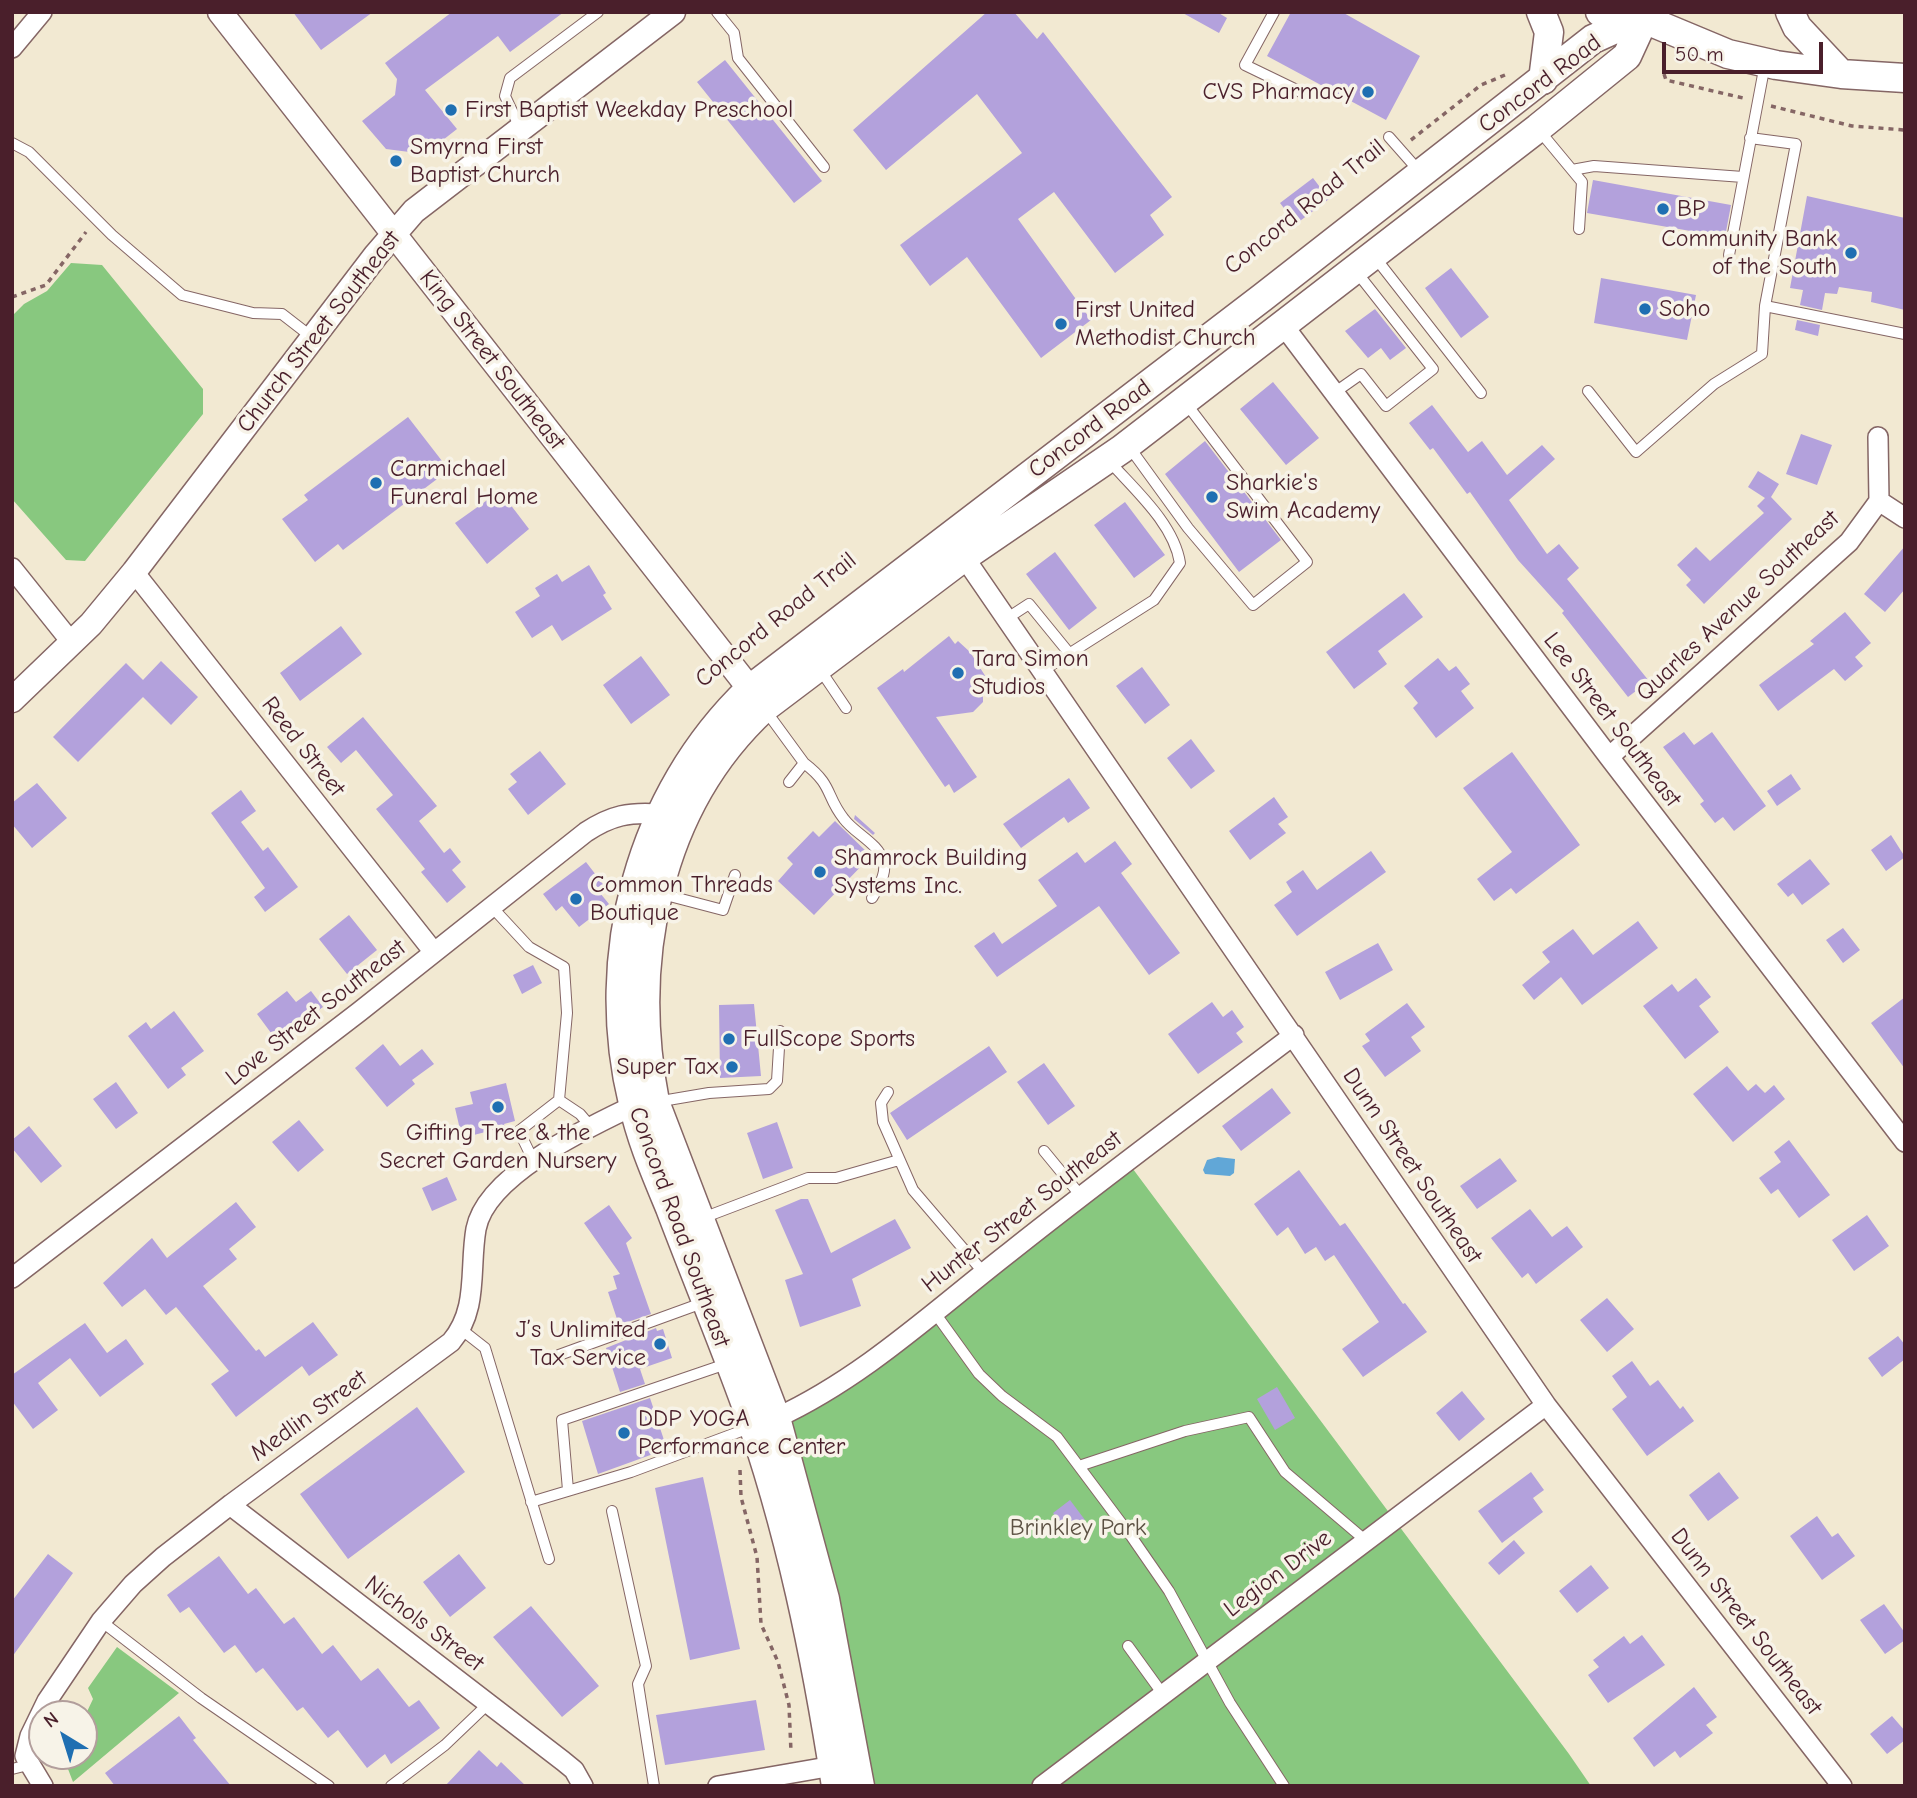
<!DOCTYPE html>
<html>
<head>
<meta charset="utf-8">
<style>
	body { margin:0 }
	#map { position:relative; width:1917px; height:1798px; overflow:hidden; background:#f2e9d2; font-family:"Comic Neue",sans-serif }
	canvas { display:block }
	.frame { position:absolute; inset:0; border:14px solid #4a1f2b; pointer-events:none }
	.north { position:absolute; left:28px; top:1700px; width:70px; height:70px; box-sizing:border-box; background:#f7f3e8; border:2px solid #b29e9c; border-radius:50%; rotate:322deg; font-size:19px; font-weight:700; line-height:28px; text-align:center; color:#4a1f2b }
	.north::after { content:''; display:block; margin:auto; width:24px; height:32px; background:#1f6fb2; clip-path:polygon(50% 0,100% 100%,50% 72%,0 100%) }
	.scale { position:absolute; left:1662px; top:42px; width:161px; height:32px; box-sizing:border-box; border:4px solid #4a1f2b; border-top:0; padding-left:9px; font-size:21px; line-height:24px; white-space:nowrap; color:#4a1f2b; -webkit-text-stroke:5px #f7f3e8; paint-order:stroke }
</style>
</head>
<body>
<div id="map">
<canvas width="1917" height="1798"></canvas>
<div class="frame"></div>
<div class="north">N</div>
<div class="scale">50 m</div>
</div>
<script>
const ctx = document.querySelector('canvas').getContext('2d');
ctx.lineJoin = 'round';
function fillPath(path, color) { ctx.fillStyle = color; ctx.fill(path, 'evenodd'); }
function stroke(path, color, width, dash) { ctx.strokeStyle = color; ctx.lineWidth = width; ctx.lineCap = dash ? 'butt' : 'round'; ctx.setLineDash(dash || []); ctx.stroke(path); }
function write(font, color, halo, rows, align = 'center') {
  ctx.font = font + ' "Comic Neue",sans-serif'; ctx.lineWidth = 7; ctx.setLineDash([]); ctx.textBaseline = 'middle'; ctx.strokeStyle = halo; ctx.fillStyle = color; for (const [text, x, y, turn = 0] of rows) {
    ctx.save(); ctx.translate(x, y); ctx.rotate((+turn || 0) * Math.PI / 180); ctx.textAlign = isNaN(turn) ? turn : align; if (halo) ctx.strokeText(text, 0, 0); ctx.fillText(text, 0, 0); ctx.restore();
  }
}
fillPath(new Path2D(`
	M71,263L102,265L203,389V414L85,561L66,560L12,499V316L24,304L47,291Z
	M1127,1161L1569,1754L1591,1786H843L765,1423L808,1404Z
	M117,1647L179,1693L73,1782L63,1756H84V1718L93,1699L88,1688Z`), '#88c87f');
fillPath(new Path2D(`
	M1218,1157L1235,1159L1234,1173L1230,1176L1205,1174L1203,1170L1207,1160Z`), '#61a7d7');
fillPath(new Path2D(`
	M293,12H373L321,50Z
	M452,12H564L510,52L498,36L425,90L457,129L425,154L386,149L362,121L395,95L397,79L385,63Z
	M987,12H1014L1037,39L1043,32L1172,197L1150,215L1164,235L1115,273L1054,192L1018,219L1091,320L1041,358L967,257L930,286L900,245L1022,153L977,94L886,170L853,130Z
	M1181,12H1217L1227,18L1219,33Z
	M1291,12H1342L1420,56L1386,120L1267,56Z
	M725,60L822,181L794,203L697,82Z
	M1313,178L1329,199L1296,224L1280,203Z
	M1593,180L1731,205L1725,237L1587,213Z
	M1807,196L1905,218V310L1871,302L1872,292L1839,287L1837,294L1825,293L1822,310L1800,305L1803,290L1790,288Z
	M1451,268L1489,317L1461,338L1425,288Z
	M1601,278L1696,295L1687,340L1594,323Z
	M1375,309L1406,348L1390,360L1381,348L1368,358L1345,331Z
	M1797,320L1820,325L1818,336L1795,330Z
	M1273,382L1319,438L1286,465L1240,409Z
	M1432,405L1468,452L1482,441L1507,475L1542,445L1555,459L1509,500L1547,554L1559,544L1579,568L1567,579L1649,681L1628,697L1562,613L1564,611L1518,560L1470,492L1467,494L1433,448L1430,450L1409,423Z
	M408,417L449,470L343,550L338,544L315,562L282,519L308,500L304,495Z
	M1801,434L1832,445L1817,485L1786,474Z
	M1205,441L1281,540L1239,572L1165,474Z
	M1758,471L1779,484L1771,497L1792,519L1704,604L1686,585L1691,580L1677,565L1696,547L1710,561L1764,513L1757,506L1765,498L1748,487Z
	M500,491L529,529L487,564L455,523Z
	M1125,502L1165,555L1134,578L1094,525Z
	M1905,546V589L1885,612L1864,594Z
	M1055,552L1097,608L1069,630L1026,574Z
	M589,565L606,593L603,595L612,609L562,641L552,625L532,638L515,612L540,596L535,588L557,574L562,582Z
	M1404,593L1423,617L1378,651L1387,664L1354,689L1326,652Z
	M1845,612L1871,643L1855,657L1863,666L1845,681L1834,669L1778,711L1759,685L1814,644L1810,641Z
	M341,626L362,654L300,701L280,673Z
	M949,636L955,644L958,641L970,652L991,685L983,692V702L973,712L936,717L977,777L954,793L949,784L945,787L877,688L903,669L904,672Z
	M641,656L670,695L631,724L603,685Z
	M1438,658L1449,671L1456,666L1470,684L1461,691L1474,708L1436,738L1413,708L1418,703L1404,686Z
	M161,661L198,697L171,725L143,697L78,762L53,737L126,663L143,680Z
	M1142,667L1170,705L1145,724L1116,686Z
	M363,717L437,806L419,821L444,853L450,848L461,862L452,870L466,887L447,903L421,872L425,869L376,809L393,795L356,750L341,763L327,747Z
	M1684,732L1694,745L1712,732L1766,806L1734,831L1723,817L1715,823L1700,804L1704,801L1663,747Z
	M1191,739L1215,771L1191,789L1167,758Z
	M540,751L566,784L528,815L508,789L517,782L510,774Z
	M1512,752L1580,845L1516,894L1511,888L1494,901L1477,879L1512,852L1463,788Z
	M1791,774L1801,789L1777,806L1767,791Z
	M1069,778L1090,808L1068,823L1064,817L1021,848L1003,824Z
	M37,783L67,818L32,848L12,824V803Z
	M241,790L256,811L241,822L263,851L268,847L298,887L265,912L254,897L265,888L211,813Z
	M1274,797L1288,817L1278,824L1286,833L1250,860L1229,831Z
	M855,815L875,833L873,835L854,819Z
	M835,821L871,856L814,915L778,881L793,864L787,858L813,831L819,837Z
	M1891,835L1905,857L1886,871L1871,850Z
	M1115,841L1132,864L1121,873L1180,953L1149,975L1099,906L997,977L974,946L994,932L1002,944L1057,906L1038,880L1077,852L1085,863Z
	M1371,851L1386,872L1297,936L1274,905L1292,892L1286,882L1303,870L1317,890Z
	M1810,859L1830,884L1802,905L1793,893L1788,897L1777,884Z
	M586,862L606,888L600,893L609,904L579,927L562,906L556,911L543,894Z
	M349,915L377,950L347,974L319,939Z
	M1638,921L1658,948L1582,1005L1561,977L1534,1000L1522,985L1550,962L1542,952L1573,929L1593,955Z
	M1843,928L1860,950L1843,963L1826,940Z
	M1378,943L1393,970L1340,1000L1325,972Z
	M533,965L542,983L522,994L513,975Z
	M1696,978L1711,997L1699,1006L1719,1032L1685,1059L1643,1006L1672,984L1678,992Z
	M287,991L296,1002L311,991L323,1007L277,1041L257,1014Z
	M1905,997V1069L1871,1023Z
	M1212,1002L1223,1017L1232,1010L1244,1027L1236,1033L1243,1042L1198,1074L1168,1034Z
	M1407,1003L1425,1027L1411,1037L1421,1051L1385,1077L1362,1046L1370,1041L1365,1034Z
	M754,1004L761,1076L720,1078L719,1005Z
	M174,1011L204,1051L181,1068L186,1075L168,1089L128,1036L146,1022L151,1029Z
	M383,1044L400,1066L422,1049L434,1064L412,1080L415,1084L387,1107L355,1068Z
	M989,1046L1007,1072L907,1140L890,1113Z
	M1044,1063L1075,1106L1048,1125L1017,1082Z
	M1727,1066L1748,1091L1756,1084L1765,1093L1774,1085L1785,1099L1733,1142L1693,1094Z
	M116,1082L138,1113L116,1129L93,1099Z
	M506,1083L515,1121L504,1124L505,1127L462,1138L455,1108L473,1104L470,1092Z
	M1272,1088L1291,1113L1241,1151L1222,1126Z
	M299,1120L324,1150L298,1172L272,1142Z
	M777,1122L793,1168L763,1179L747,1133Z
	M29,1126L62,1166L41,1183L12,1148V1140Z
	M1789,1140L1830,1195L1799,1218L1778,1189L1771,1194L1759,1178L1781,1162L1774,1152Z
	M1500,1158L1517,1181L1477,1209L1460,1186Z
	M1299,1170L1340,1226L1345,1223L1403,1304L1405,1303L1427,1332L1363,1377L1342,1349L1379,1322L1334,1255L1325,1261L1316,1247L1305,1254L1288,1227L1277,1236L1254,1204Z
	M447,1177L457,1200L432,1211L422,1188Z
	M801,1199H808L831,1253L895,1219L911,1248L852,1279L861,1306L800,1327L785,1280L803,1274L775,1210Z
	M236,1202L256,1227L229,1249L237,1259L203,1286L256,1351L259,1349L265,1357L313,1322L338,1355L309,1376L302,1366L236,1417L211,1384L229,1371L176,1307L166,1315L145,1289L122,1307L103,1283L152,1238L167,1258Z
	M609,1205L632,1238L626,1243L651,1314L619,1325L608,1292L617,1289L613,1276L620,1274L584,1223Z
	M1530,1209L1552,1237L1567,1226L1583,1247L1536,1284L1528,1273L1522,1278L1491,1238Z
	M1867,1215L1889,1246L1854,1271L1832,1240Z
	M1607,1298L1634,1329L1607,1352L1580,1320Z
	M85,1323L107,1353L126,1339L144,1364L100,1397L70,1358L38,1383L58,1410L33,1429L12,1401V1375Z
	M656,1328L657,1331L663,1329L672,1358L640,1369L645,1384L620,1392L606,1348Z
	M1898,1336L1905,1345V1359L1882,1377L1868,1358Z
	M1632,1361L1650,1386L1658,1380L1680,1409L1683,1406L1694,1421L1647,1456L1612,1409L1627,1397L1612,1376Z
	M1277,1387L1295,1418L1275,1430L1257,1399Z
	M1462,1391L1485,1419L1459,1441L1436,1413Z
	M650,1398L667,1449L598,1474L582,1421Z
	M417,1407L465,1472L348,1559L300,1494Z
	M1531,1472L1544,1490L1533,1498L1543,1512L1502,1543L1478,1511Z
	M1719,1472L1739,1498L1708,1521L1689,1495Z
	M703,1477L740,1649L690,1660L655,1488Z
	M1070,1500L1085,1520L1068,1533L1053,1513Z
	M1817,1516L1832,1537L1838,1533L1855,1556L1822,1580L1790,1536Z
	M1514,1540L1525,1553L1499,1575L1488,1563Z
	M48,1554L73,1573L12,1657V1601Z
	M459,1554L486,1588L450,1617L423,1582Z
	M219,1556L248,1594L256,1588L284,1624L294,1617L322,1654L333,1645L361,1681L378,1668L409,1707L419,1700L440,1728L391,1764L385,1754L367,1768L338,1730L328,1738L303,1707L297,1711L263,1668L256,1673L235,1645L224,1653L189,1607L180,1613L167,1595Z
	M1591,1565L1609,1588L1577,1613L1559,1591Z
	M1884,1604L1905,1633V1640L1885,1654L1860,1620Z
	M531,1606L599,1686L562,1717L493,1637Z
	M1642,1635L1665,1665L1608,1703L1588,1675L1599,1667L1593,1660L1624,1636L1630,1644Z
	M1694,1687L1717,1717L1706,1725L1713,1733L1680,1758L1675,1751L1654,1767L1633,1738Z
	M756,1700L765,1750L665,1765L656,1715Z
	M179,1716L196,1738L193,1740L231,1786H115L105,1773Z
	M1892,1716L1905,1731V1740L1887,1754L1870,1734Z
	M479,1750L497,1767L501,1762L526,1786H445Z`), '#b3a1dc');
const service = new Path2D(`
	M717,12L734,33L738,58L824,167
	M1274,12L1245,65L1305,94
	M520,128L505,96L510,78L598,12
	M1538,129L1582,182L1579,229
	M1389,137L1419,171
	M1750,138L1796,144L1765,306L1905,334
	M12,143L29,152L112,235L182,295L253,313L282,314L313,338
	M1572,170L1594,166L1743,177
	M1729,255L1765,64
	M1374,256L1481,393
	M1588,391L1636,452L1714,384L1762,354L1765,306
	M1334,393L1361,374L1386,406L1433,369L1355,270
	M1130,448L1188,528L1253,605L1307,562L1185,402
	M1006,619L1029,604L1069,653
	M819,668L846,708
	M1042,671L1154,600L1180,563C1174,524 1135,490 1110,462
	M766,711L804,763L789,782
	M804,763C834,786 825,795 844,819C855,834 879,843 884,863C886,875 878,888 872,898
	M662,894L723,910L735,875
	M491,906L529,947L564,967L567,1013L559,1100L519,1131L534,1162
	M888,1092L881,1103L883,1122L913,1190L984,1273
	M559,1100L580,1114L592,1128
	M656,1102L709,1093L769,1089L777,1081L780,1031
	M1044,1151L1081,1196
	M700,1219L808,1178H836L899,1160
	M935,1313L979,1374L1002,1396L1057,1437L1131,1536L1169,1591L1230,1703L1284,1786
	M462,1330L485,1348L549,1559
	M559,1355L705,1302
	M1079,1466L1185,1431L1249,1417L1285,1472L1365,1540
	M568,1490L562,1420L729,1363
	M531,1502L631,1472L752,1427
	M612,1511L646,1666L638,1684L654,1786
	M101,1621L201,1698L329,1786
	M1128,1646L1162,1693
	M12,1769L28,1765
	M391,1786L445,1745L489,1703`);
const minor = new Path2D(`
	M12,48L42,12
	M1283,325L1609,757L1905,1142
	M1879,501L1905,518
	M964,557L1546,1405L1842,1786
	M12,568L72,643
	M134,572L433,951
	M1609,757L1849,542L1879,501L1878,437
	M12,1278L359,1012L586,832C612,815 629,812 659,814
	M776,1418C863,1378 934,1311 1010,1252C1103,1178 1199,1107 1294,1035
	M230,1505L563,1761L574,1770L583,1786
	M43,1786L25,1756L30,1736L47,1701L101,1621L133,1584L163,1557L230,1505L451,1342C479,1309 469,1269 476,1229C486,1175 587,1128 633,1106
	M718,1786L833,1766
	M1042,1786L1546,1405`);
const tertiary = new Path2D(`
	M220,12L761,703
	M12,700L91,624L134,572L376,255L414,211L673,12`);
const secondary = new Path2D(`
	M1541,12L1549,32L1543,80
	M1600,12L1644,19L1728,54L1776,65L1841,74L1905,78
	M1790,12L1797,27L1841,74
	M836,1786C816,1657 790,1528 746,1405C722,1339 695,1274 670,1208C656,1174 641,1140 633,1103C597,956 640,794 750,689L1263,297L1593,39L1653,12
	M860,1786L825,1599L776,1418L655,1102C628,962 656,808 764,708L964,557L1122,449L1538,128L1627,56L1644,19`);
stroke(service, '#856665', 12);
stroke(minor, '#856665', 22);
stroke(tertiary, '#856665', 27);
stroke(secondary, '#856665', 31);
stroke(new Path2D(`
	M1664,74L1666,80L1743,98
	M1771,106L1852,126L1905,130
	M1411,140L1481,85L1505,75
	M12,297L46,285L86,232
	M740,1470L741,1497L757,1557L761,1624L778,1662L789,1705L791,1752`), '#856665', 3.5, [5, 5]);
stroke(service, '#fff', 10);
stroke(minor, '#fff', 19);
stroke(tertiary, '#fff', 24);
stroke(secondary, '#fff', 28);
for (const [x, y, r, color] of [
	[1368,92,7,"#1f6fb2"],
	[451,110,7,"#1f6fb2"],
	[396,161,7,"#1f6fb2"],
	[1663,209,7,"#1f6fb2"],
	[1851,253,7,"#1f6fb2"],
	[1645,309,7,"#1f6fb2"],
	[1061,324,7,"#1f6fb2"],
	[376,483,7,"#1f6fb2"],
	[1212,497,7,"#1f6fb2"],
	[958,673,7,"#1f6fb2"],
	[820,872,7,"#1f6fb2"],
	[576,899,7,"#1f6fb2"],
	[729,1039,7,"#1f6fb2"],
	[732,1067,7,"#1f6fb2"],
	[498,1107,7,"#1f6fb2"],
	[660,1344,7,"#1f6fb2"],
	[624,1433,7,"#1f6fb2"]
]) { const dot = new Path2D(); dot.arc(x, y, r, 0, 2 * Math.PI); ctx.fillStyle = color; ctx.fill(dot); stroke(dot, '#f7f3e8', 2.5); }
write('24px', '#4a1f2b', '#f7f3e8', [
	["Concord Road",1540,84,-37],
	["Concord Road Trail",1305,207,-39],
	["Church Street Southeast",319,332,-52],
	["King Street Southeast",492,360,52],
	["Concord Road",1090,429,-37],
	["Quarles Avenue Southeast",1738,606,-43],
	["Concord Road Trail",776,620,-39],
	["Lee Street Southeast",1612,720,53],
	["Reed Street",303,747,52],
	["Love Street Southeast",316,1013,-38],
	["Dunn Street Southeast",1412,1166,56],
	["Hunter Street Southeast",1022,1212,-38],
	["Concord Road Southeast",679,1227,70],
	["Medlin Street",309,1416,-36],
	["Legion Drive",1278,1574,-37],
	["Dunn Street Southeast",1746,1622,52],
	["Nichols Street",424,1624,37]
]);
write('24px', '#4a1f2b', '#f7f3e8', [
	["CVS Pharmacy",1354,92,"right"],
	["First Baptist Weekday Preschool",465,110],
	["Smyrna First",410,147],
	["Baptist Church",410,175],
	["BP",1677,209],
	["Community Bank",1837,239,"right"],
	["of the South",1837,267,"right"],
	["Soho",1659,309],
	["First United",1075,310],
	["Methodist Church",1075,338],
	["Carmichael",390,469],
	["Funeral Home",390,497],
	["Sharkie's",1226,483],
	["Swim Academy",1226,511],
	["Tara Simon",972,659],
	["Studios",972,687],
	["Shamrock Building",834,858],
	["Systems Inc.",834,886],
	["Common Threads",590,885],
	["Boutique",590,913],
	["FullScope Sports",743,1039],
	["Super Tax",718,1067,"right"],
	["Gifting Tree & the",498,1133,"center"],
	["Secret Garden Nursery",498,1161,"center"],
	["J’s Unlimited",646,1330,"right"],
	["Tax Service",646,1358,"right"],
	["DDP YOGA",638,1419],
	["Performance Center",638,1447]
], 'left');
write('24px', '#5d5244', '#f7f3e8', [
	["Brinkley Park",1078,1528]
]);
</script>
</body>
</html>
